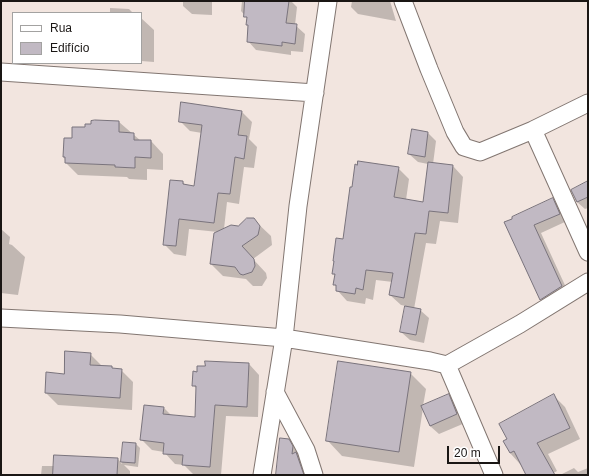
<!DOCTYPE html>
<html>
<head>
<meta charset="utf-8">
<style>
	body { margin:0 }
	#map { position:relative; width:589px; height:476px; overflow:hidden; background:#f2e5df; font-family:Arial,sans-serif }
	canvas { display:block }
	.frame { position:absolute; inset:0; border:2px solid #1a1614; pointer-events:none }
	.legend { position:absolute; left:12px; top:12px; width:130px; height:52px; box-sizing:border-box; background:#fff; border:1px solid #a3a2a1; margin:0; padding:5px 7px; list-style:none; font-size:12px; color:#1a1614 }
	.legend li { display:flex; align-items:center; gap:8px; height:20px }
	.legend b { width:20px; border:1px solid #a3a2a1 }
	.scale { position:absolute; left:447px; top:446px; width:53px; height:18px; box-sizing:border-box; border:2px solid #1a1614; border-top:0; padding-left:5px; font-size:12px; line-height:14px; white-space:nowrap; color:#1a1614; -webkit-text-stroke:3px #fff; paint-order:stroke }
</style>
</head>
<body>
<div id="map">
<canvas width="589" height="476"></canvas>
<div class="frame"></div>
<ul class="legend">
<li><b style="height:5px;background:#fff"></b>Rua</li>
<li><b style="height:11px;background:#c1b9c3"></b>Edifício</li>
</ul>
<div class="scale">20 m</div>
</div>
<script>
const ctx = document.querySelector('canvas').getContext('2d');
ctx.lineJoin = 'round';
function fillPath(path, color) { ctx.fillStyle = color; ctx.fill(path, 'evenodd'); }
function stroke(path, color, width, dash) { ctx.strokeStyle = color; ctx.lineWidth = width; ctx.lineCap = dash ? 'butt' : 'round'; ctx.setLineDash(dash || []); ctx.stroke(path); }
fillPath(new Path2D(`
	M183,1H212V15L192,14L183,6Z
	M242,1H291L297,7L295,25L305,34L303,52L291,51V55L256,50L248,41V19L241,11Z
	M352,1H390L396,21L358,14L351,7Z
	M110,8L129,9L133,13H110Z
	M141,18L154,30V62L141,61Z
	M242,112L252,122L249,139L257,147L254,168L244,167L239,204L227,202L224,229L239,227L253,219L271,236L272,245L253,259L266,273L267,278L262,286H253L246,279L223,276L211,264L218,232L189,229L186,256L174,254L164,244L183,182L186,186L195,187L202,133L190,131L180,121Z
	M119,122L141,141H151L163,154V170L147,169V180L129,179L127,177L78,175L66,163L64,157L73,139L86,128Z
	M428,133L436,141L433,164L453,166L463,177L458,223L440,221L436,244L426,243L414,309L420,310L429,318L424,343L410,340L401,332L406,306L401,305L390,295L393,282L376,280L373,300L366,298L365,304L347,301L337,290V287L334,284L336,276L333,274L334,261L344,240L398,168L409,179L406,200L424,203L428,164L418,162L409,154Z
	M588,182V208L585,209L577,202L572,190Z
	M553,200L560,207L567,221L541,233L569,294L548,307L541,299L514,220Z
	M1,229L10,237L9,244L12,245L25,257L18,295L1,293Z
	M90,354L103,367L121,370L133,382L132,410L58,405L46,393Z
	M249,364L259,375L258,417L226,416L221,475H194L184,465L175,464L164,452L152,450L141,439L164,408L172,416L196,418L197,389L193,385L198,373Z
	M410,373L426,389L423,406L448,395L457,404L465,423L439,434L430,426L423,408L414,467L342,456L327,440Z
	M554,396L565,407L580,439L548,454L557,471L550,475H530L510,453L508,439Z
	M288,440L300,452L311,475H277Z
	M124,443L136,444L140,448L138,467L124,465L130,471V475H41L42,466H54L118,459L122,464Z
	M574,468L578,472L588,468V475H560Z`), '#0003');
const building = new Path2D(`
	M245,1H289L286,23L297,24L295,44L282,42V46L247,42L248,25H246L247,17H244Z
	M181,102L242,111L238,135L247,136L244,159L235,157L230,194L218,193L214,223L179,219L176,246L163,245L170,180L183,181V184L194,186L202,125L179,122Z
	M95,120L119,121V132L134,133V140H151V158L135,157V168L115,167V165L65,163V157H63L64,138H72V127H85V124H91V121Z
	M412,129L428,132L425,157L408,154Z
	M358,161L399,167L394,197L423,202L428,162L453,165L448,213L429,211L426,234L415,233L404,298L389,295L393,273L366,270L363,290L356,288L355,294L336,291V285H333L335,274H332L334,261H333L336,238L343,239L350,187H352L355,164L357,165Z
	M588,181V197L577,202L571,190Z
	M553,198L560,214L534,225L562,286L540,300L504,222L512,219V217Z
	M247,218H254L260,226L258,235L242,246L254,259L255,266L252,272L243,275L240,274L235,267L210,264L214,233L231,225L238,226Z
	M405,306L421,309L416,335L400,332Z
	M65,351L91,353L90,365L112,366V368L122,369L120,398L45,393L46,372L64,374Z
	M205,361L249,363L247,407L215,405L210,467L182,465L183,455L163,454L164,443L140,440L144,405L164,407L163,414L195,417L196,386H192L193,371L197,372V366H205Z
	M338,361L411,372L399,452L326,441Z
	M449,394L457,414L430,426L421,406Z
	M554,394L570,428L537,443L555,475H526L514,451L510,453L503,441L507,439L499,424Z
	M280,438L289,439L293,446L292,454L296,452L304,475H276Z
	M123,442L136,443L135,463L121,462Z
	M54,455L118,458L117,475H53Z`);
fillPath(building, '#c1b9c3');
stroke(building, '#79737c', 1);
const minor = new Path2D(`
	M403,1L429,69L455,132L464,147L480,152L533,130L588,103
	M1,72L315,93
	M533,130L588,252
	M1,318L120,324L284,338L430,361L447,365L520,324L588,282
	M447,365L494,475
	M275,392L306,450L314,475
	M262,475L284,338L298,206L328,1`);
stroke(minor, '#827671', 19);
stroke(minor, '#fff', 17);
</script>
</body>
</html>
